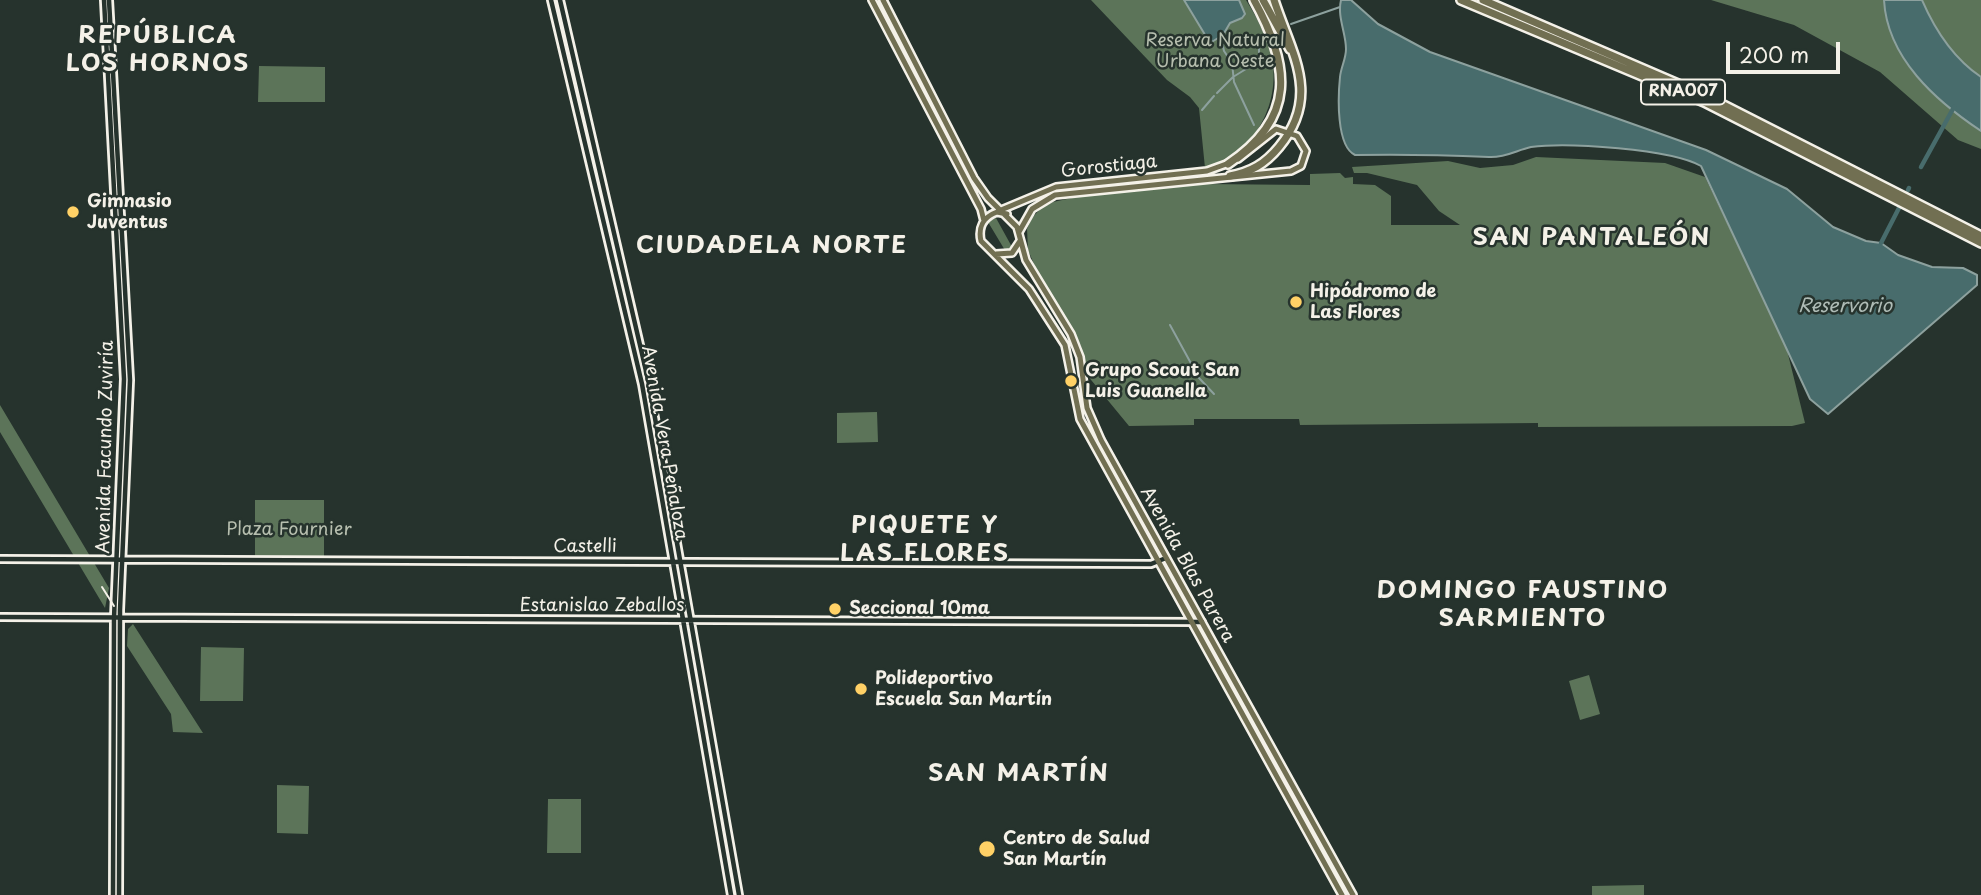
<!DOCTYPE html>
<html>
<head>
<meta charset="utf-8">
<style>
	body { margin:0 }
	#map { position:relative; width:1981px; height:895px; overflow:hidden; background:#26332d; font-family:"Playpen Sans",sans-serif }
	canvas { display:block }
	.scale { position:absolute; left:1726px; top:42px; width:114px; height:32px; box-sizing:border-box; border:4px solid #f4f1e8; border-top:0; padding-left:9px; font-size:21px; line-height:24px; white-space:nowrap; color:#f4f1e8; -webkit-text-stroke:5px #26332d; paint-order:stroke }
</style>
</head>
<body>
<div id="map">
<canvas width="1981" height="895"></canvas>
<div class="scale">200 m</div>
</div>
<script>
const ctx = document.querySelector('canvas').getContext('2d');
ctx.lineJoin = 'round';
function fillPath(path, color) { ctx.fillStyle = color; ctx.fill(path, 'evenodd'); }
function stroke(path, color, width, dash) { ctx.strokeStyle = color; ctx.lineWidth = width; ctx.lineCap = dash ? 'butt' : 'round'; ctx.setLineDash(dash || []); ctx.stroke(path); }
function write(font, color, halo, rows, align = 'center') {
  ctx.font = font + ' "Playpen Sans",sans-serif'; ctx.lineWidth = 5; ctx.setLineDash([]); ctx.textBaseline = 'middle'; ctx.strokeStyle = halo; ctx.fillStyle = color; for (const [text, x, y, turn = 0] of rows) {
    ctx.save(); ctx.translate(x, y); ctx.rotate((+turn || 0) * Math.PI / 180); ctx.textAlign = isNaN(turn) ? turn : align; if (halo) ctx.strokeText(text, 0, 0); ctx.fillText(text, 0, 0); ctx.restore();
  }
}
fillPath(new Path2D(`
	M1091,0H1246C1257,18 1268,38 1272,59C1281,105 1252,157 1205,168L1199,108L1190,97L1167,80Z
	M1711,0H1884C1886,57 1937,102 1981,131V149L1958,140L1880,72L1794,25Z
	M1922,0H1981V77C1953,58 1935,30 1922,0Z
	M259,66L325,67V102H258Z
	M1536,157L1665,163L1705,177L1786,346L1805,423L1792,426L1538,427V423L1300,425L1299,419H1194V425L1129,426L1087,375L1081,346L1040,278L1028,250L1027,229L1031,219L1041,208L1053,202L1081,196L1202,184L1310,185V174L1340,173L1345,178L1353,177V184L1375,185L1391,196V225H1460L1439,211L1417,185L1367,173H1354L1352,167L1448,161L1480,168L1513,165Z
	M996,218L1012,247L1006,252L988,222Z
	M0,405L109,588L105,608L0,432Z
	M877,412L878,442L837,443V413Z
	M255,500H324V560L255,559Z
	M133,624L203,733L173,732L171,714L127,646L128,629Z
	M201,647L244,648L243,701H200Z
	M1589,675L1600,714L1580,720L1569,681Z
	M277,785L309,786L308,834L277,833Z
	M548,799H581V853H547Z
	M1644,885V895H1592V886Z`), '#5c7459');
const water = new Path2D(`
	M1184,0H1239L1245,14L1242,18L1230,23L1223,35L1210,43Z
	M1341,0H1351L1378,24L1430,52L1706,150L1787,189L1833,227L1866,241L1881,243L1898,255L1932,267L1963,268L1977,275V285L1828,414L1810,399L1701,166C1671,149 1567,142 1531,147C1517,150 1505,158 1489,157C1444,155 1400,154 1355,155C1336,146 1338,96 1340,77C1341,67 1346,59 1346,49C1346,33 1337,17 1341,0Z
	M1884,0H1922C1935,30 1953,58 1981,77V131C1936,101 1887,58 1884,0Z`);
fillPath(water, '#486c6c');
stroke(water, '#8da19e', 2);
stroke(new Path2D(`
	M1291,24L1340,7
	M1221,37L1224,51L1232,63L1234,82L1254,125
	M1217,93L1233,77L1259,61V44L1264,40
	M1202,110L1214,96
	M1170,325L1199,378L1214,394`), '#8da19e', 2);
stroke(new Path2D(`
	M1921,167L1954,107
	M1908,190L1909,188
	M1881,243L1899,208`), '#486c6c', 4.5);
const secondary = new Path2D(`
	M104,0L124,379L114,618L113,895
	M109,0L130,380L120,610L119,895
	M551,0L642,384L731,895
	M560,0L649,384L739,895
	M0,559L1151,564L1166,558
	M0,617L1202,622`);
const primary = new Path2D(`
	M872,0L981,209L984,221
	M883,0L974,178L988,198L1017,227L1026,260L1071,334L1080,357L1087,408L1101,440L1353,895
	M1001,210L1056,187L1207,171L1229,163
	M1007,214L997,212C983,217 978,228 981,241L1029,289L1065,345L1080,419L1342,895
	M1019,232L1032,209L1055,195L1291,171L1301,166L1306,151L1297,136L1276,129L1238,159
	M996,254L1012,253L1020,241`);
const highway = new Path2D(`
	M1263,0L1290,49
	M1461,0L1704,102L1981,243
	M1483,0L1706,96L1981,236
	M1228,164C1297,118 1290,65 1254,0
	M1230,176C1251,172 1265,164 1279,147C1322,95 1291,53 1274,0`);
stroke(secondary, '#f4f1e8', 10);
stroke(primary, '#f4f1e8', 10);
stroke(highway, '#f4f1e8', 12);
stroke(secondary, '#26332d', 4.5);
stroke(primary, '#716f52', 5);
stroke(highway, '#716f52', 7);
stroke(new Path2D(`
	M102,587L114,606`), '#f4f1e8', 2);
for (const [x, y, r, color] of [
	[73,212,7,"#ffd166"],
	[1296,302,7,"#ffd166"],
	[1071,381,7,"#ffd166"],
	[835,609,7,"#ffd166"],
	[861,689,7,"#ffd166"],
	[987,849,9,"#ffd166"]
]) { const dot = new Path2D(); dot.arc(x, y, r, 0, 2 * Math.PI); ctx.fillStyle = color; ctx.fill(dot); stroke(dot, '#26332d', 2.5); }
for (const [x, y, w] of [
	[1683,92,84]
]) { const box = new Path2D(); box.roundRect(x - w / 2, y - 12.5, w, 25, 5); ctx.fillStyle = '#26332d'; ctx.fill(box); stroke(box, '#f4f1e8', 2); }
write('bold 16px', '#f4f1e8', null, [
	["RNA007",1683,92]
]);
write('18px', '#b7bfaf', '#26332d', [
	["Reserva Natural",1215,41],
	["Urbana Oeste",1215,62],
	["Plaza Fournier",289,530]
]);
write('18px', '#f4f1e8', '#26332d', [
	["Gorostiaga",1109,167,-6],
	["Avenida Vera Peñaloza",664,443,80],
	["Avenida Facundo Zuviría",106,447,-89],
	["Castelli",585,547],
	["Avenida Blas Parera",1187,565,61],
	["Estanislao Zeballos",602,606]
]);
write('bold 18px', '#f4f1e8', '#26332d', [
	["Gimnasio",87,202],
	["Juventus",87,223],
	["Hipódromo de",1310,292],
	["Las Flores",1310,313],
	["Grupo Scout San",1085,371],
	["Luis Guanella",1085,392],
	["Seccional 10ma",849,609],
	["Polideportivo",875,679],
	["Escuela San Martín",875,700],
	["Centro de Salud",1003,839],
	["San Martín",1003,860]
], 'left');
write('italic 19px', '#afbcb6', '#26332d', [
	["Reservorio",1845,307]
]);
ctx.letterSpacing = '2px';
write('bold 24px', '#f4f1e8', '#26332d', [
	["REPÚBLICA",158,36],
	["LOS HORNOS",158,64],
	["SAN PANTALEÓN",1592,238],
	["CIUDADELA NORTE",772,246],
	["PIQUETE Y",925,526],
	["LAS FLORES",925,554],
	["DOMINGO FAUSTINO",1523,591],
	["SARMIENTO",1523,619],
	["SAN MARTÍN",1019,774]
]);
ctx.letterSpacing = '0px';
</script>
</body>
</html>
